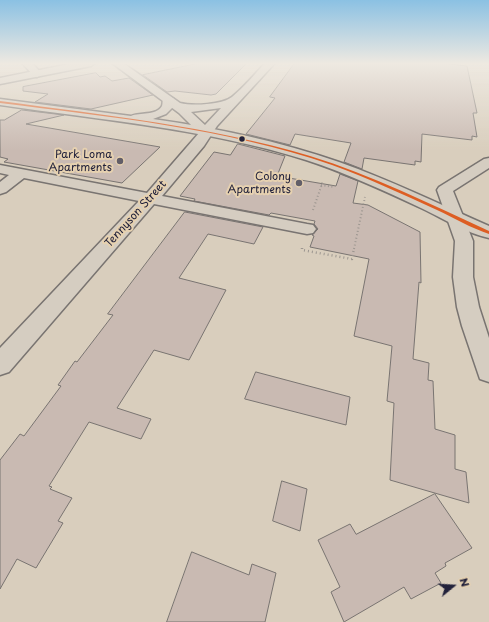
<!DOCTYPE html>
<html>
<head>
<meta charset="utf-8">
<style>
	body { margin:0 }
	#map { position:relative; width:489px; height:622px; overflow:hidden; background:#d9cebd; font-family:"Playpen Sans",sans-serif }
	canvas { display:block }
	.north { position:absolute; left:433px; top:566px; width:40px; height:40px; -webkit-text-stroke:3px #e6d1b0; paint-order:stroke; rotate:72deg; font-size:11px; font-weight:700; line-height:16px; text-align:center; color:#22223b }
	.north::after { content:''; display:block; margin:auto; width:14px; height:18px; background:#22223b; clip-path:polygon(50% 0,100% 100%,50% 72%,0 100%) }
</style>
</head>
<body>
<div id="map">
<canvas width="489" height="622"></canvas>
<div class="north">N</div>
</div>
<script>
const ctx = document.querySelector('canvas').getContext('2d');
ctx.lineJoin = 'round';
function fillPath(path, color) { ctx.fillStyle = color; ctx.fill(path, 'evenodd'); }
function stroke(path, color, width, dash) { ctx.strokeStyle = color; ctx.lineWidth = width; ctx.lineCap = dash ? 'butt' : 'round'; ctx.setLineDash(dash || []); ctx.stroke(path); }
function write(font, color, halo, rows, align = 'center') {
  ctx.font = font + ' "Playpen Sans",sans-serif'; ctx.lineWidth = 4; ctx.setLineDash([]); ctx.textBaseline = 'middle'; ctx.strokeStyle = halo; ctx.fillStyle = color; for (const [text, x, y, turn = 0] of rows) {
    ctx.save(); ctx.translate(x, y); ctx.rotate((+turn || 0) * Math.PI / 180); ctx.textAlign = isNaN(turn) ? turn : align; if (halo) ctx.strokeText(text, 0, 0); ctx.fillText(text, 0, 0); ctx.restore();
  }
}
const building = new Path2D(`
	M200,63H247L216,94L211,95L175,91L167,92L143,75Z
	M295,63H442L467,66L477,113H473L477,137L472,136V140L422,134L421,162L415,161V165L364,158L362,169L344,162L351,143L295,134L290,145L246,134L275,98L270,97Z
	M96,73L100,77L105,76L112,81L129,78L153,95L91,109L35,102L48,94L23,91V87Z
	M22,110L64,115L26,124L160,147L122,183L4,162L8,159L0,157V120H4Z
	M238,144L285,156L277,176L336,186L340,174L358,181L353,203L368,205L420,232L421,283L419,282L413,359L429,363L428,380L433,381L435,429L455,435V469L466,472L469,503L390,480L394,403L387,401L392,346L354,336L369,259L310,247L314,236L312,235L318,229L314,224L315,221L271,213L269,215L194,201L195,199L180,196L214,152L230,155Z
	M185,212L263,227L254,244L208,234L179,278L226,290L189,360L154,350L117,408L151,419L141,439L89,422L49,486L52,487L50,489L72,498L58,521L63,523L36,568L17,559L0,589V460L20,434L24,436L61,386L58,385L75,361L77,362L113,315L108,314Z
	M256,372L350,397L346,425L245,399Z
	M282,481L307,489L300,531L273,521Z
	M435,494L472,548L445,563L446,566L435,573L441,583L411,599L404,587L344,622L331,592L340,587L318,540L350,524L356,534Z
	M192,552L249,575L252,564L276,573L265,622H167Z`);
fillPath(building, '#c9bab2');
stroke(building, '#797471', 1);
const minor = new Path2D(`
	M22,63H32L42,74L37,77L34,76Z
	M112,63H123L180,103C192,106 222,105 232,97C244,87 255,74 265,63H275L217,126L204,146L162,196L307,224L313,225L316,229L313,233L307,234L154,204L9,372L0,375V348L139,201L24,178L6,192L0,194V182L9,175L0,173V165L147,193L199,133L179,113ZM221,108L205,125L191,112Z
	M489,158V168L453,191L473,241V277L479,307L489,338V382L480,379L462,326L457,307L453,277L455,241L437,190L439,187L484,159Z`);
const major = new Path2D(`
	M74,63H95L91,66L0,84V78Z
	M168,96L174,99V106L166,114L153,119C216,128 279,141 339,162C390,180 439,204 489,226V238C466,233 444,219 423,209C385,191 346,173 306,160C207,129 102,120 0,105V99L131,116C140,112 156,116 162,106C163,103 162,100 164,97Z`);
stroke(minor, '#797471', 3);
stroke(major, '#797471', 3);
stroke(new Path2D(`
	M321,185L334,187
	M313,210L323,181
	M354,249L365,197`), '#9c9690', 2, [1, 2.5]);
stroke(new Path2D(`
	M302,248V250L352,259L354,248`), '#9c9690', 2.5, [1, 3]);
fillPath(minor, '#d5cdc1');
fillPath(major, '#d5cdc1');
fillPath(new Path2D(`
	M0,101C104,115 209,126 310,156C372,175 430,204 489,231V234C471,228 454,218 437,210C402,194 368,178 332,165C225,128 111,117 0,103Z`), '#dd5e24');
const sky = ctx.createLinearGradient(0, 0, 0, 151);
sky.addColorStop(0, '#8bc1e3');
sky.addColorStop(0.42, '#eee9e1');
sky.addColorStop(1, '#eee9e100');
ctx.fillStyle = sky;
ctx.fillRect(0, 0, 489, 151);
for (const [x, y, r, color] of [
	[242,139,3.5,"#22223b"],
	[120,161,4,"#625e68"],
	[299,183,4,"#625e68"]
]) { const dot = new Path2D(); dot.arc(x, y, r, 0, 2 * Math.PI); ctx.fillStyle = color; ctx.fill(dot); stroke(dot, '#e6d1b0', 1.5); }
write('11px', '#22223b', '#e6d1b0', [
	["Park Loma",112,155],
	["Apartments",112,168],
	["Colony",291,177],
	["Apartments",291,190]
], 'right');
write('11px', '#22223b', '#e6d1b0', [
	["Tennyson Street",136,214,-48]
]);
</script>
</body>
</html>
